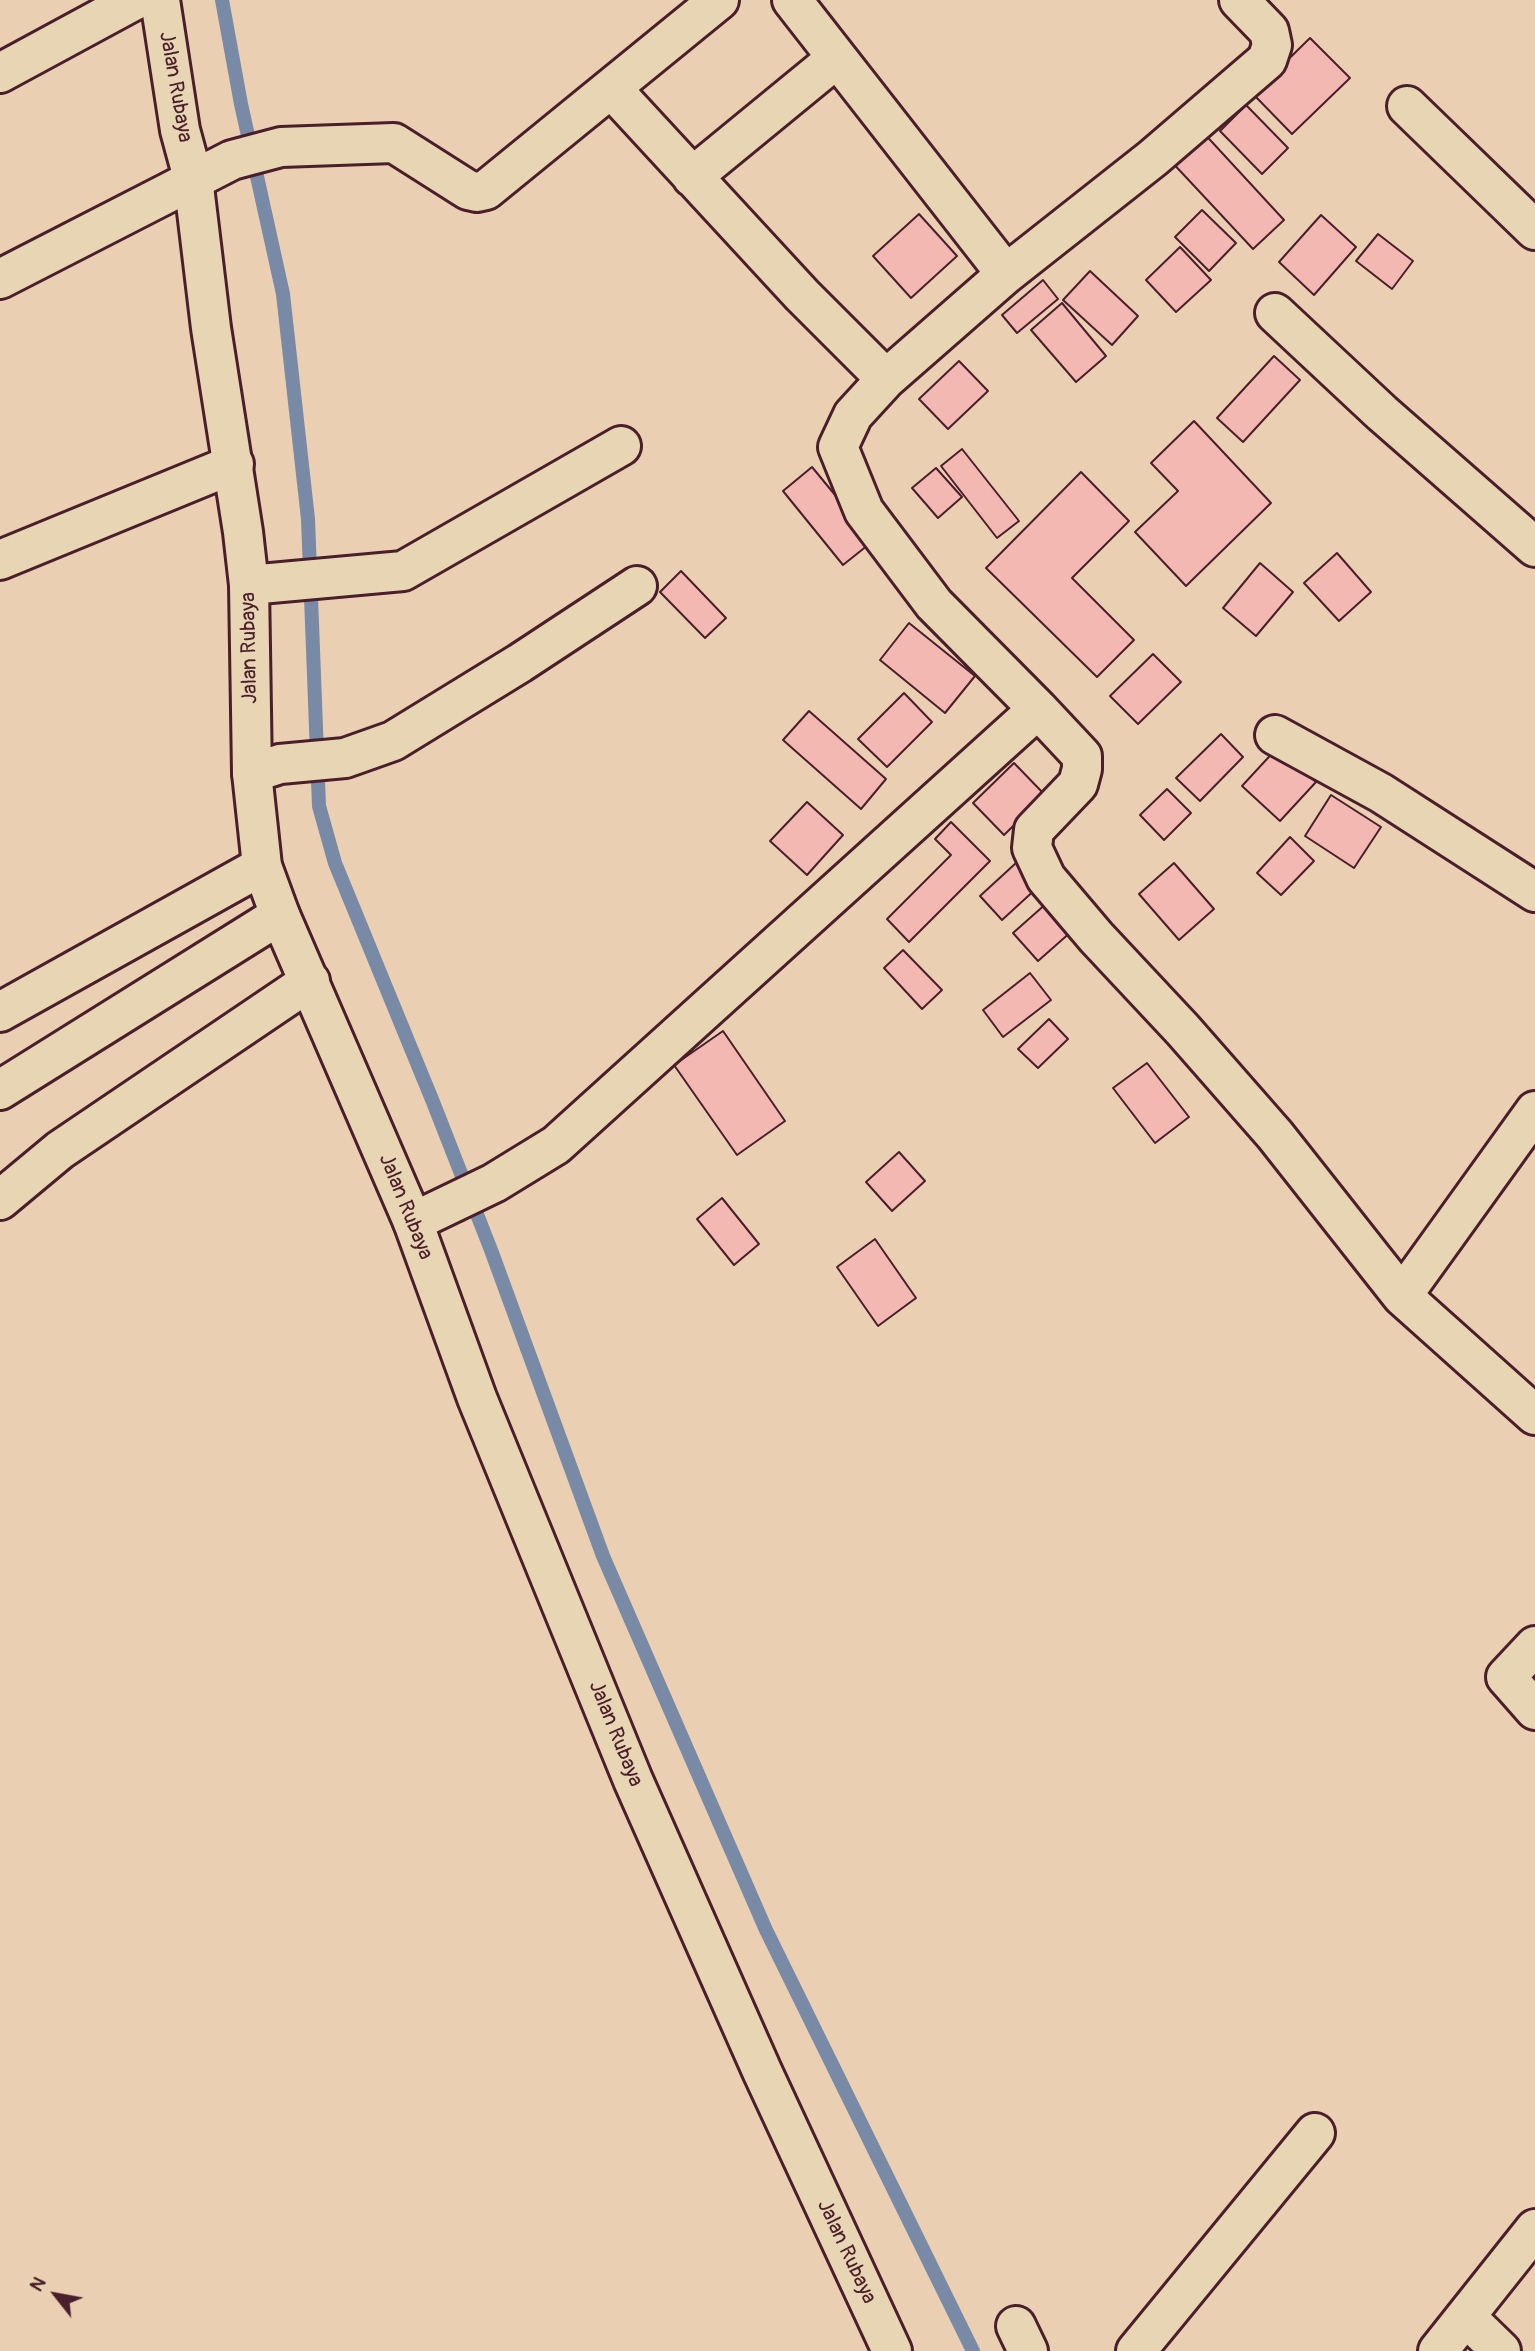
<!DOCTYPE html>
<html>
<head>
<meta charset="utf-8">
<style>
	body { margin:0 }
	#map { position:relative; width:1535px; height:2351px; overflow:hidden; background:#eacfb3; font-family:Pangolin,sans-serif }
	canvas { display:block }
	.north { position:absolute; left:21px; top:2260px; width:70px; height:70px; -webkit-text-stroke:5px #e8d5b3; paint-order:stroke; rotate:301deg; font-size:19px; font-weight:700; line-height:28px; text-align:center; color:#4a1f2b }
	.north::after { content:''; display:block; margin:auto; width:24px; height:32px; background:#4a1f2b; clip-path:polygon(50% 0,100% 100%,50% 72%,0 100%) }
</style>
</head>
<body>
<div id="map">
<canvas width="1535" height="2351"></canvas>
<div class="north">N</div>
</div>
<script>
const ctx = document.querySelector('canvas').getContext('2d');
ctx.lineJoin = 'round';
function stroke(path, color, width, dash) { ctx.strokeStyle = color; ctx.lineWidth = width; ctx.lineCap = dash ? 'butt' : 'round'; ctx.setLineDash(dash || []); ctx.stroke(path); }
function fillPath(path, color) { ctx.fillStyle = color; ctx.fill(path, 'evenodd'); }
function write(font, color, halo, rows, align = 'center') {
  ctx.font = font + ' Pangolin,sans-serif'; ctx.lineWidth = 5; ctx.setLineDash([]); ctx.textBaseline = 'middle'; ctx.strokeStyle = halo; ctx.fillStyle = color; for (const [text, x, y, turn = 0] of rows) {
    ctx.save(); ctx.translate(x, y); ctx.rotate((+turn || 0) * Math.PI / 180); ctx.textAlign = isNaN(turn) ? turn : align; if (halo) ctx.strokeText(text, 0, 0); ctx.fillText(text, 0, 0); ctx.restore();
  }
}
stroke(new Path2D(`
	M222,0L241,104L283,294L308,519L319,806L335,863L433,1102L491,1250L603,1556L766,1930L973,2351`), '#788aa5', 14);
const building = new Path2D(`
	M1310,38L1350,78L1292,134L1253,94Z
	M1246,105L1288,148L1262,174L1220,131Z
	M1200,129L1284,220L1253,249L1169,159Z
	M1202,210L1236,243L1209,271L1175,237Z
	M919,214L957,256L911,298L873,256Z
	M1321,215L1356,247L1314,295L1279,262Z
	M1378,234L1413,261L1392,289L1356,261Z
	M1180,247L1211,280L1176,312L1146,280Z
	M1090,271L1138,316L1112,345L1063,300Z
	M1043,280L1058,299L1017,333L1002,315Z
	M1062,303L1106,356L1076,382L1031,330Z
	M1274,356L1300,380L1243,442L1217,418Z
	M959,361L988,391L948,429L919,399Z
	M1194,421L1271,503L1186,586L1135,532L1178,491L1151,463Z
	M962,449L1019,521L997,538L941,466Z
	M812,467L873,541L843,565L783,491Z
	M936,468L962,497L938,518L912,488Z
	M1081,472L1129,521L1072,578L1134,640L1097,677L986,568Z
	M1337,553L1371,592L1339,621L1304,583Z
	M1260,563L1293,592L1256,636L1223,608Z
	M681,571L726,618L705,638L660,592Z
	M909,623L975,676L945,713L880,660Z
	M1153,654L1181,682L1138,724L1110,696Z
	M904,693L932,722L887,767L858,739Z
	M809,711L886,779L861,809L783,740Z
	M1221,734L1243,757L1200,801L1176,778Z
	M1278,747L1316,782L1280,821L1242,786Z
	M1014,763L1045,795L1004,835L973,803Z
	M1167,789L1191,813L1164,840L1140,815Z
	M1331,795L1381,827L1354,868L1305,836Z
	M807,802L843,835L807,875L770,841Z
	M951,822L990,861L909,942L887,919L951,855L935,839Z
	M1290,837L1314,861L1281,895L1257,873Z
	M1016,863L1038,887L1002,920L980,896Z
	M1174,863L1214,909L1179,940L1139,894Z
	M1048,902L1072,931L1038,961L1013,933Z
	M903,950L942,990L922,1009L884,968Z
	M1030,973L1051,1000L1003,1037L983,1010Z
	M1049,1019L1068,1039L1038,1068L1018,1049Z
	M723,1031L785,1121L737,1155L674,1065Z
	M1147,1063L1189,1117L1155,1143L1113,1088Z
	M899,1152L925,1181L892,1211L866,1182Z
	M722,1198L759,1244L734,1265L697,1219Z
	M875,1239L916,1298L878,1326L837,1267Z`);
fillPath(building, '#f3b8b2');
stroke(building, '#4a1f2b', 2);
const street = new Path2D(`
	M792,0L1006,274
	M1239,0L1269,31L1272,45L1267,60L1153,158L1006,274L886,379L853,415L838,447L864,511L934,604L1038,709L1082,756V769L1078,784L1034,830L1032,848L1046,878L1096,937L1183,1030L1275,1135L1402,1296L1535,1415
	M0,73L135,0
	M611,88L802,295L886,379
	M1407,106L1535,230
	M692,177L837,58
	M0,279L232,160L281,147L394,143L468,190L477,192L486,190L719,0
	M1275,313L1382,413L1535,547
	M0,560L234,464
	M249,585L403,571L621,446
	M1275,735L1381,793L1535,892
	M252,773L280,764L345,758L393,741L520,663L637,586
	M0,1012L262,866
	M0,1090L280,915
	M0,1200L60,1150L310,981
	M413,1222L494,1183L556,1145L1038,709
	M1402,1296L1535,1111
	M1535,1646L1506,1677L1535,1710
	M1466,2317L1501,2351
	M1016,2326L1028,2351
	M1136,2351L1315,2133
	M1438,2351L1535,2229`);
const secondary = new Path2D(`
	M160,0L180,130L193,178L211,328L243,532L249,585L252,773L262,866L280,915L413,1222L477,1398L633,1780L762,2071L892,2351`);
stroke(street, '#4a1f2b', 44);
stroke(secondary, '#4a1f2b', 44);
stroke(street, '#e8d5b3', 38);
stroke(secondary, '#e8d5b3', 38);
write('21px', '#4a1f2b', '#e8d5b3', [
	["Jalan Rubaya",175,87,80],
	["Jalan Rubaya",250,648,-91],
	["Jalan Rubaya",405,1207,68],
	["Jalan Rubaya",615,1734,68],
	["Jalan Rubaya",846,2252,65]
]);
</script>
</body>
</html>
